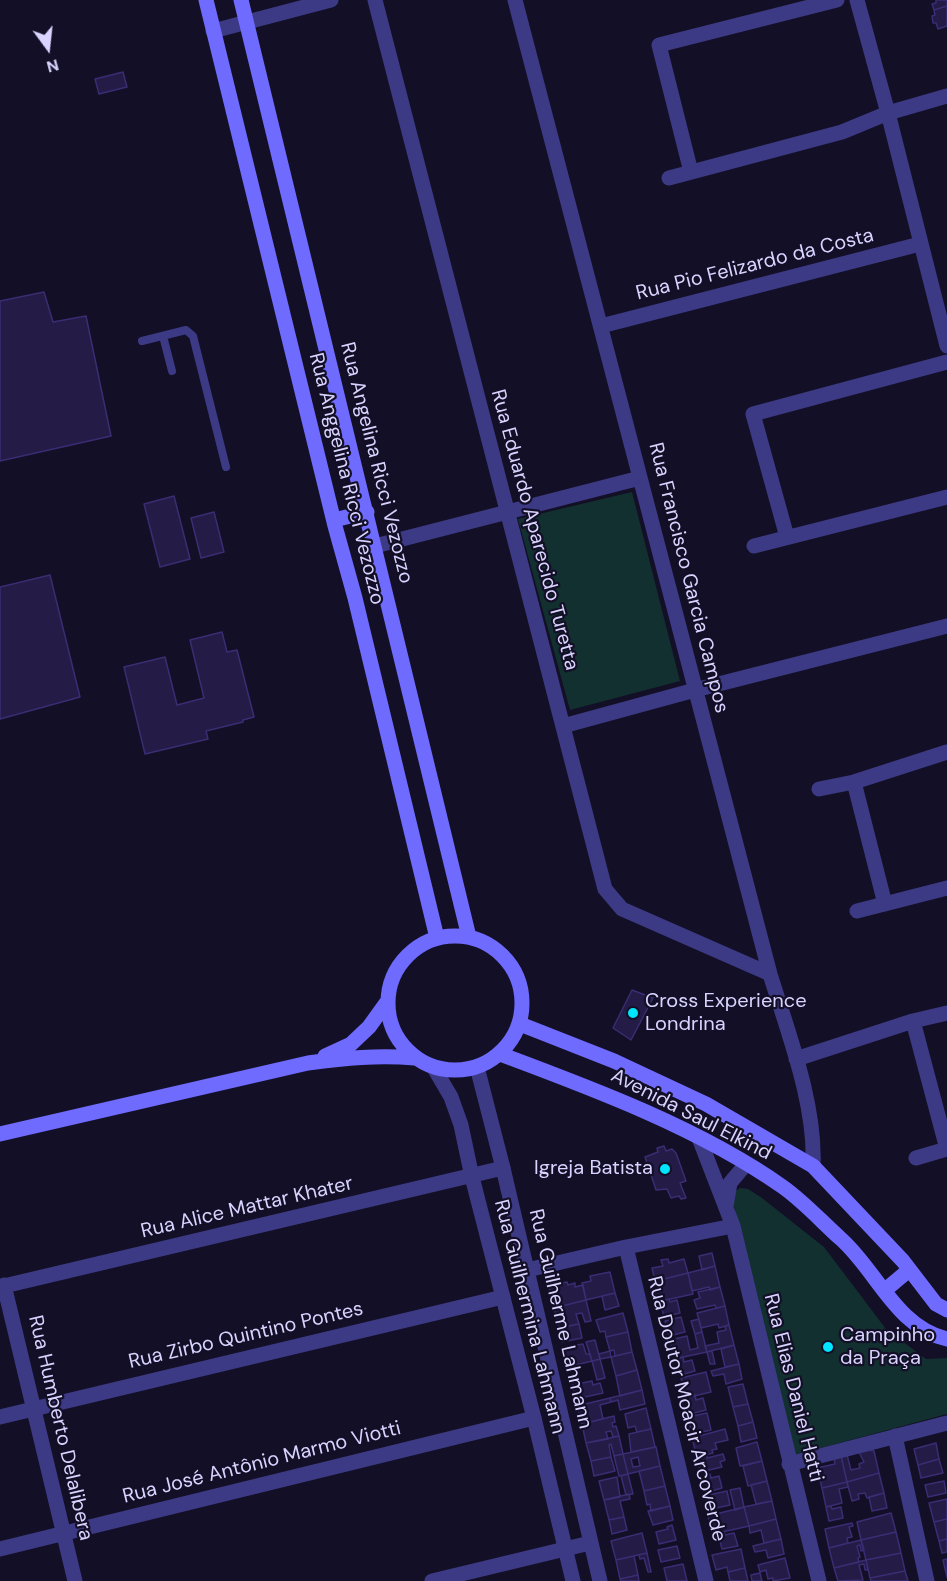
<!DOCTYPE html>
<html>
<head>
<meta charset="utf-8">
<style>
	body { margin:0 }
	#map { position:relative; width:947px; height:1581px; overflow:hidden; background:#130f26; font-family:"DM Sans",sans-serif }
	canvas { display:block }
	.north { position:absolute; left:18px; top:18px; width:60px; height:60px; -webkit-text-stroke:4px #130f26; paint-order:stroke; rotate:165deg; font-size:16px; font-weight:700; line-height:24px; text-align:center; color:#d9d4ff }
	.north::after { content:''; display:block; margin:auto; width:21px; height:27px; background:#d9d4ff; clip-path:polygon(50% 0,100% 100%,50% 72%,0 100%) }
</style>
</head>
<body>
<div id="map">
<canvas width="947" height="1581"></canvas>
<div class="north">N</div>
</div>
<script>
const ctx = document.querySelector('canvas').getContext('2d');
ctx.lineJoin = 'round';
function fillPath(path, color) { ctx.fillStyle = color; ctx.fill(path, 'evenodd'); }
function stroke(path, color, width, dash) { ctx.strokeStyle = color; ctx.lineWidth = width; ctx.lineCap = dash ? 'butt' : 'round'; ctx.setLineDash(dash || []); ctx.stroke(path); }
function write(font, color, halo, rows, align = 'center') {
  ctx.font = font + ' "DM Sans",sans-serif'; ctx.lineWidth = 4.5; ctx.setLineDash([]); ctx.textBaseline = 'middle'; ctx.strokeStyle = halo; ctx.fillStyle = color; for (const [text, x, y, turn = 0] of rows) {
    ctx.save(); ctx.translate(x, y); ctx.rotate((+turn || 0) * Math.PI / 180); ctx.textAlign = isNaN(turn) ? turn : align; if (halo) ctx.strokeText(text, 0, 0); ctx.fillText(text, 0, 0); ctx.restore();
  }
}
fillPath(new Path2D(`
	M632,492L680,681L570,710L518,519Z
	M740,1188L748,1189L762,1198L824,1247L886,1329L926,1359L947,1358V1414L795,1455L731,1194Z`), '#12302f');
const building = new Path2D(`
	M936,0H947V6L934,10L932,4L936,3Z
	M947,6V26L938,29L936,23H933L932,16L935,15L934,10Z
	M123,72L127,87L99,94L95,79Z
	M44,292L53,322L86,316L111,436L0,461V301Z
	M174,496L190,559L160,567L144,504Z
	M214,512L224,552L201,558L191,518Z
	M50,575L80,697L0,719V587Z
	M222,632L227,652L237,650L254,717L243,720V722L206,731L208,739L145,754L124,667L165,657L177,705L204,698L190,640Z
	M632,990L653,998L631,1040L613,1028Z
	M664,1146L666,1151L672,1149L676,1153L686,1181L680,1183L686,1198L681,1199L679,1196L671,1198L667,1189L656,1190L645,1157L658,1152L657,1148Z
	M712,1253L715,1266L702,1270L699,1256Z
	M668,1259L669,1263L684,1259L688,1273L655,1281L652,1268L663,1266L661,1260Z
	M715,1266L720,1287L710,1290L709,1287L692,1291L688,1273Z
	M610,1272L615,1293L586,1300L582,1283L591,1281L590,1276Z
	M688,1273L693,1294L657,1302L652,1282Z
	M567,1282L568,1285L575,1283V1287L583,1285L586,1300L554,1308L549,1286Z
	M720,1287L725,1306L716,1308L715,1305L697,1309L694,1300L700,1298L698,1292Z
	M615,1293L619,1306L605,1310L602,1296Z
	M669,1299L670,1302L677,1300L680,1313L664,1317L660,1301Z
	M586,1300L591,1321L585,1322L582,1313L576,1314L579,1324L559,1328L554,1308Z
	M725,1306L729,1325L719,1328L718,1324L701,1328L697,1313Z
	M623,1313L628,1332L606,1337L605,1331L600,1332L596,1320Z
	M681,1317L685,1332L669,1336L665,1321Z
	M699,1319L702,1332L695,1334L691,1321Z
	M579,1324L582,1338L562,1342L559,1328Z
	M729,1325L734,1345L707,1352L705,1346L719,1343L717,1332L726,1330L725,1326Z
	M628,1332L632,1352L615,1356L614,1350L610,1351L606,1337Z
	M702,1332L707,1352L674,1359L670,1340L687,1336L690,1350L698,1348L695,1334Z
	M595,1340L600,1359L592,1361L586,1342Z
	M583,1344L586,1354H590L592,1361L568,1367L563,1347Z
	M734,1345L739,1364L725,1367L721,1349Z
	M610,1351L611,1357L600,1359L599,1354Z
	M712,1351L715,1364H710L707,1352Z
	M632,1352L637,1370L616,1376L611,1357Z
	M683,1357L684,1362L692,1360L695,1371L680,1375L677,1359Z
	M600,1359L605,1378L597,1380L592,1361Z
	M739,1364L742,1379L726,1384L724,1374L713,1376L711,1371Z
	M637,1370L642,1390L620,1396L616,1376Z
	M706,1372L711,1392L686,1398L681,1378Z
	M592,1381L593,1385L600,1383L603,1393L576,1399L572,1385Z
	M743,1384L748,1404L733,1407L728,1387Z
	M642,1390L645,1404L620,1410L618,1400L611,1402L610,1398Z
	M695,1395L696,1400L703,1398L706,1410L690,1414L686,1398Z
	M610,1398L611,1402L600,1405L603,1419L582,1424L577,1406Z
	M748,1404L753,1422L738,1426L733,1407Z
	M646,1408L651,1429L637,1432L635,1426L628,1428L625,1414Z
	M707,1413L711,1430L692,1434L688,1417Z
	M614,1416L615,1422L612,1423L613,1427L616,1426L619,1436L613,1437L611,1431L606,1432L608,1439L586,1443L582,1424Z
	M753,1422L757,1438L741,1442L738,1426Z
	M651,1429L655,1447L631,1452L629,1434Z
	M725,1429L728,1440L715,1443L717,1449L712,1450L713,1453L697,1457L692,1438Z
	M619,1436L623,1454L614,1456L611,1444L609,1445L611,1457L591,1461L586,1443Z
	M757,1442L762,1461L740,1466L736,1448Z
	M936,1443L939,1459L918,1465L914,1449Z
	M656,1447L660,1466L628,1474L623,1454Z
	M870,1450L874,1451L879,1473L847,1482L841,1456L847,1455L851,1470L860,1468L859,1464L864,1462L859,1452Z
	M623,1454L628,1474L619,1476L614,1456Z
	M723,1454L725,1460L720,1462L722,1467L700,1472L697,1457L707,1455V1458Z
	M841,1456L847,1482L822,1488L817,1468L835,1464L834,1458Z
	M611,1457L615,1471L594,1476L591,1461Z
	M638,1457L640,1466L633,1467L631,1459Z
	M939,1459L943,1473L921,1478L918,1465Z
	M762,1461L767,1481L748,1486L743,1466Z
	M660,1466L665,1486L644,1491L639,1471Z
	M879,1473L884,1493L867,1498L865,1493L858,1494L859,1499L852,1501L847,1482Z
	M628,1474L633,1494L626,1495L621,1476Z
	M710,1474L711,1478L719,1476L722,1488L708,1492L704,1475Z
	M617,1477L620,1497L604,1500L599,1481Z
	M767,1481L772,1501L756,1504L751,1485Z
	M944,1481L946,1493L928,1497L925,1485Z
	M847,1482L848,1487L839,1489L842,1503L826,1507L822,1488Z
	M665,1486L670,1506L651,1511L650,1504L647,1505L644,1491Z
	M740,1488L744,1507L735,1510L730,1490Z
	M727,1491L730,1505L712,1509L709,1495Z
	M884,1493L887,1508L872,1511L869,1497Z
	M629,1494L630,1499L620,1501L624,1517L609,1520L604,1500Z
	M947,1499V1519L934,1522L929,1503Z
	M772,1501L776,1519L749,1526L744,1507Z
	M670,1506L673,1520L653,1525L648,1511Z
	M831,1506L832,1509L841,1507L843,1518L829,1521L826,1507Z
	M744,1507L749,1526L718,1533L717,1530L712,1531L708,1516Z
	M891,1513L896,1532L861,1540L857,1522Z
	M624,1517L627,1530L612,1534L609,1520Z
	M776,1519L781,1539L764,1543L761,1530L750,1533L749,1526Z
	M947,1519V1539L939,1541L934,1522Z
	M852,1523L853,1526L849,1527L852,1537L847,1538L848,1543L829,1548L825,1529Z
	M672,1525L676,1540L659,1544L656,1532L668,1529L667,1527Z
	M724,1532L725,1535L734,1533L738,1546L722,1549L718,1533Z
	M896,1532L901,1553L866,1560L861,1540Z
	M642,1533L647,1553L616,1560L611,1541Z
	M781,1539L784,1554L768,1558L766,1550L755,1552L753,1546Z
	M947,1539V1552L942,1553L939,1541Z
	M861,1540L864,1550L861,1551L860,1545L857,1546L860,1557L858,1558L859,1562L834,1568L829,1548Z
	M677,1546L680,1558L661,1562L658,1550Z
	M741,1549L745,1568L728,1572L727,1567L716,1570L712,1555Z
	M647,1553L651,1572H648L644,1558L640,1559L639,1555Z
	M901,1553L905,1571L870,1578L866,1560Z
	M634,1556L638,1575L620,1579L616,1560Z
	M785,1558L790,1578L773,1581V1578L768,1579L766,1570L760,1572L758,1565Z
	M947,1559V1577L943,1560Z
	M866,1560L868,1570H865L864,1564L859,1565L863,1580L838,1581L834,1568Z
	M683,1564L687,1581H667L664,1568Z
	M745,1568L748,1581H730L728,1572Z
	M905,1571L908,1581H871L870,1578Z
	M760,1573L762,1581H752L751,1575Z
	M638,1575L639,1581H621L620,1579Z`);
fillPath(building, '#241b47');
stroke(building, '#3b2d73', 1.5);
stroke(new Path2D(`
	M163,336L172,371
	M142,341L186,330L193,336L226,467`), '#3d3a85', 8);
stroke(new Path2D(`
	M375,0L605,889L622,909L770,974
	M515,0L770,974C788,1033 816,1104 813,1166
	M857,0L888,113L947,346
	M213,31L331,0
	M691,172L659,45L837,0
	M669,178L842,132L888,113L947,96
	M601,326L920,244
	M787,537L753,414L947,362
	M375,546L640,478
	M754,546L947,497
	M563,726L695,690L947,626
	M854,782L885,904
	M819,789L854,782L947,752
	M857,911L947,888
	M913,1021L947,1149
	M796,1059L913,1021L947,1013
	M699,1138L733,1226L819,1581
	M916,1158L947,1149
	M726,1206L730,1183L746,1164
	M626,1247L706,1581
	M527,1270L626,1247L733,1226
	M4,1285L75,1581
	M0,1287L503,1168
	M0,1417L503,1297
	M895,1436L927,1581
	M789,1464L947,1423
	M0,1549L534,1418
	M432,1581L590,1543`), '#3d3a85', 15);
stroke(new Path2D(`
	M477,1067L503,1168L600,1581
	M434,1068L451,1097L461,1125L472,1177L534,1418L573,1581`), '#3d3a85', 15);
stroke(new Path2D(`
	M206,0L335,526L355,598L437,938
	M241,0L469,937
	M334,520L367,512
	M388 1003a67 67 0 1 1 134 0a67 67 0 1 1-134 0Z
	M520,1024L614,1061L706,1104L813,1166L903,1261L936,1304L947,1310
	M500,1054C594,1089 701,1129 783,1187C804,1202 822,1222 841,1239C877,1271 896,1327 947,1339
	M325,1056L351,1044L369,1027L387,1002
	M0,1134L308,1063C346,1058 377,1055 415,1058
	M884,1291L909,1270`), '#6f6bff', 15);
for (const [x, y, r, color] of [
	[633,1013,6,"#00e5ff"],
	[665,1169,6,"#00e5ff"],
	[828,1347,6,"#00e5ff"]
]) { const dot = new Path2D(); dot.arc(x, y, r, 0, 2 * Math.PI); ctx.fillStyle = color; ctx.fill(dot); stroke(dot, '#130f26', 2); }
write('20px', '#d9d4ff', '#130f26', [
	["Rua Pio Felizardo da Costa",755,265,-14],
	["Rua Angelina Ricci Vezozzo",376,463,76],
	["Rua Anggelina Ricci Vezozzo",346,479,76],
	["Rua Eduardo Aparecido Turetta",534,530,75],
	["Rua Francisco Garcia Campos",688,578,76],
	["Avenida Saul Elkind",691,1115,27],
	["Rua Alice Mattar Khater",247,1208,-13],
	["Rua Guilhermina Lahmann",529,1317,76],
	["Rua Guilherme Lahmann",560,1319,77],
	["Rua Zirbo Quintino Pontes",246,1336,-13],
	["Rua Elias Daniel Hatti",793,1388,76],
	["Rua Doutor Moacir Arcoverde",686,1409,76],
	["Rua Humberto Delalibera",60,1428,77],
	["Rua José Antônio Marmo Viotti",262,1463,-14]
]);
write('20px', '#d9d4ff', '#130f26', [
	["Cross Experience",645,1002],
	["Londrina",645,1025],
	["Igreja Batista",653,1169,"right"],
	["Campinho",840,1336],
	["da Praça",840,1359]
], 'left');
</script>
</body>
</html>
